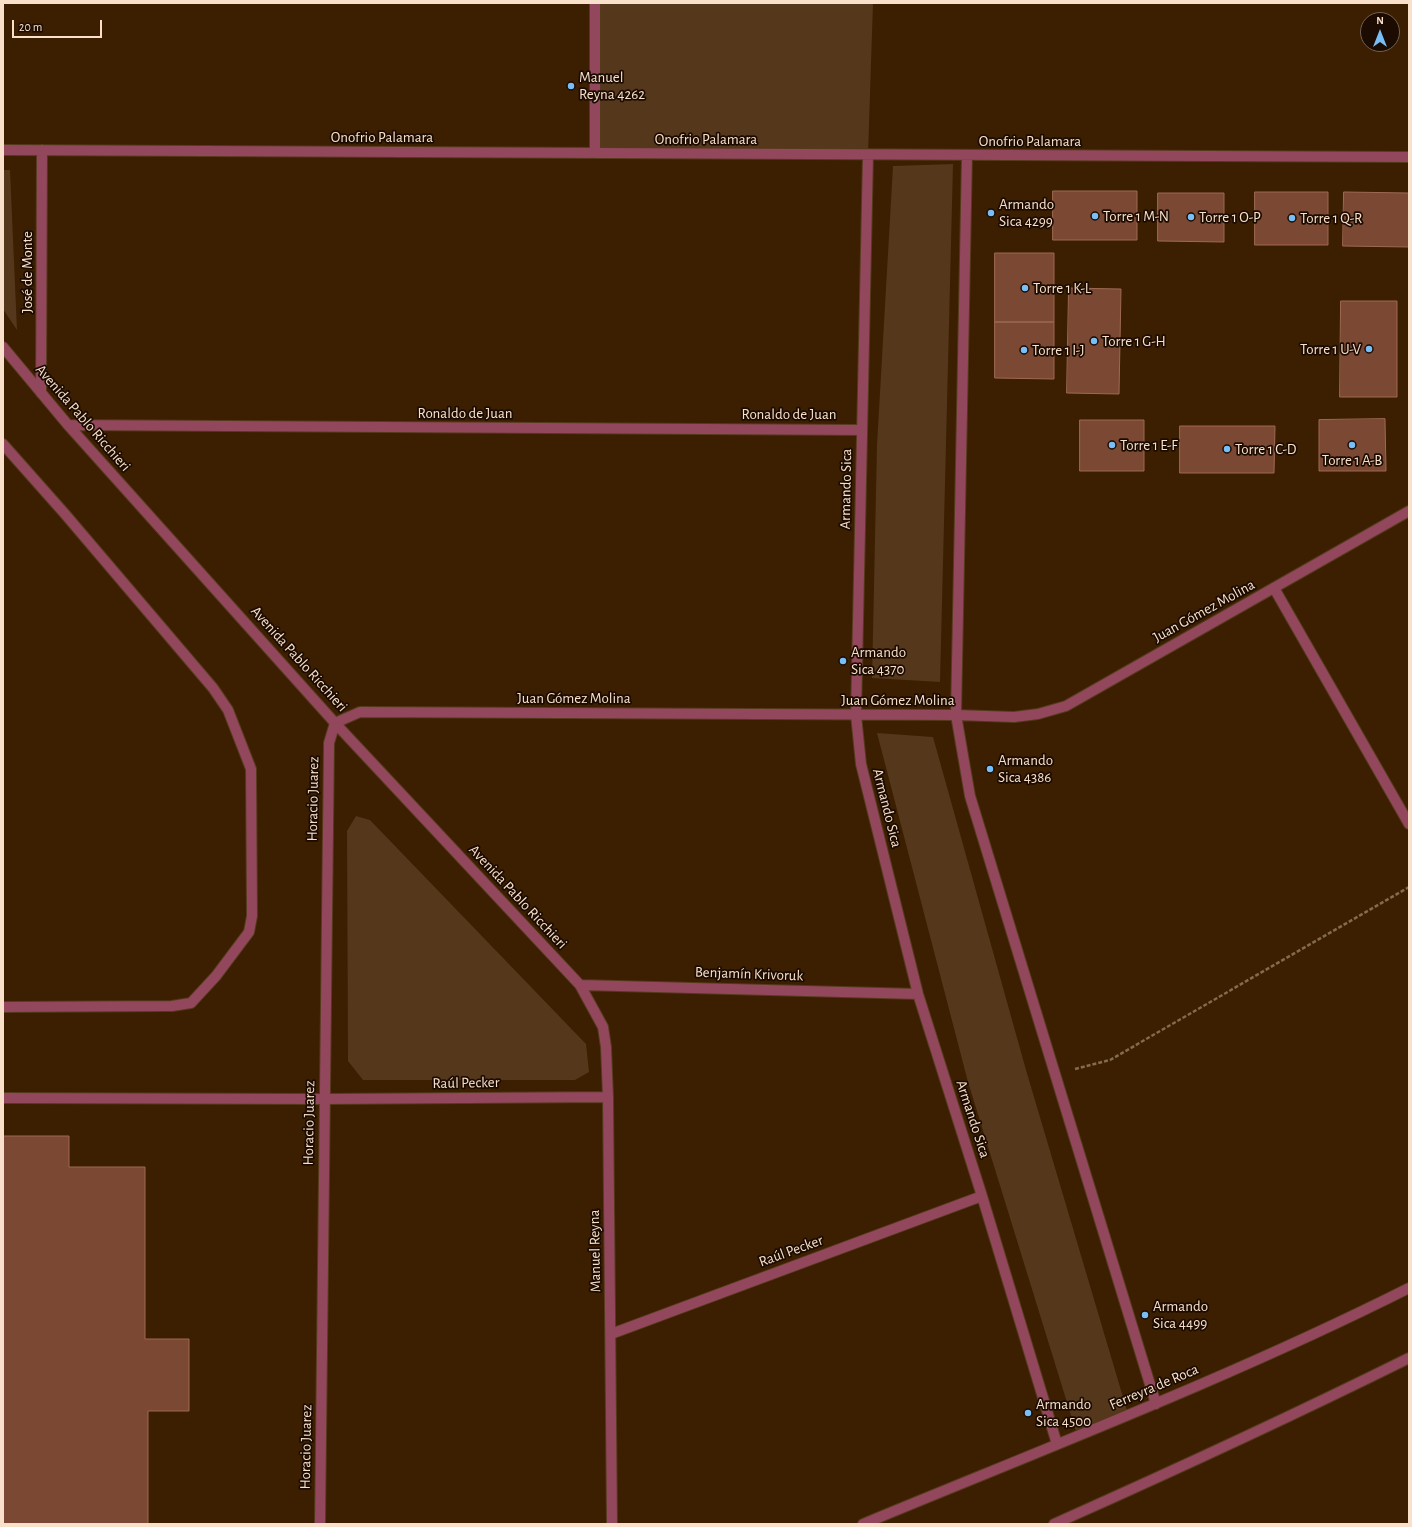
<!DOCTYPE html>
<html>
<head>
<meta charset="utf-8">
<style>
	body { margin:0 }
	#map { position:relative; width:1412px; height:1527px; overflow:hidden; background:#3b1f00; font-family:"Alegreya Sans",sans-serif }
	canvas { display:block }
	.frame { position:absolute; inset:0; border:4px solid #f8e0cb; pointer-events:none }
	.north { position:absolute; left:1360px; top:12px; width:40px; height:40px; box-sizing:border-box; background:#1b0b00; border:1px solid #736051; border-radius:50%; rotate:0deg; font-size:11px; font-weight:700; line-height:16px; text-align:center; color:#f8e0cb }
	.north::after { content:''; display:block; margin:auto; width:14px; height:18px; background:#78bff7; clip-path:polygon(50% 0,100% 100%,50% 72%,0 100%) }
	.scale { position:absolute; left:12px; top:20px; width:90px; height:18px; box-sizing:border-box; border:2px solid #f8e0cb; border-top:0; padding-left:5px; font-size:12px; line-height:14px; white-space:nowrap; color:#f8e0cb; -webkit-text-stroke:3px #1b0b00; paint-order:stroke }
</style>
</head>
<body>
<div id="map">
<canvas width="1412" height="1527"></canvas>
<div class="frame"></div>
<div class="north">N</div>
<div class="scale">20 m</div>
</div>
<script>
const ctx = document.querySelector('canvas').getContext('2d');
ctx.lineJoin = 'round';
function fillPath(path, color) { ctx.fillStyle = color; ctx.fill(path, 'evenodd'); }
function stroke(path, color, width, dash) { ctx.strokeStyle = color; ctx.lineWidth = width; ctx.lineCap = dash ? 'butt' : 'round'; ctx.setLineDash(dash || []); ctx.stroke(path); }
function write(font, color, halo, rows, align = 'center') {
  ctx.font = font + ' "Alegreya Sans",sans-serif'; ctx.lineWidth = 3.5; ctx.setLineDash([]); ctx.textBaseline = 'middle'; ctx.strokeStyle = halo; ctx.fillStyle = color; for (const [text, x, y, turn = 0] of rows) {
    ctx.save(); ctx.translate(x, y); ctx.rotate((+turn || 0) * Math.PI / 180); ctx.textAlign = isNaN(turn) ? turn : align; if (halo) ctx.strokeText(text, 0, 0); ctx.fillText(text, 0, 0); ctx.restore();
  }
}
fillPath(new Path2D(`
	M595,3H873L868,155L595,153Z
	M953,164L940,682L872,678L877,445L893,166Z
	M3,170H10L17,330L3,309Z
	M877,733L933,737L1026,1070L1128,1414L1078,1438L968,1082Z
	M356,816L370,820L586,1044L589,1072L575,1080H363L348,1061L347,831Z`), '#55371b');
const building = new Path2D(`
	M1053,191H1137V240H1053Z
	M1255,192H1328V245H1255Z
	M1344,192L1409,193V247L1343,246Z
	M1158,193H1224V242L1158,241Z
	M995,253H1054V322H995Z
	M1069,288L1121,289L1119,394L1067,393Z
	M1341,301H1397V397H1340Z
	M995,322H1054V379L995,378Z
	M1385,419L1386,471H1319V420Z
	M1080,420H1144V471H1080Z
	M1180,426H1275L1274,473H1180Z
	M3,1136H69V1167H145V1339H189V1411H148V1524H3Z`);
fillPath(building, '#7b4933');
stroke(building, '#9e6952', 1);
const service = new Path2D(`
	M3,444L65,514L213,688L228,710L251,769L252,916L249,932L216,976L191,1003L172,1006L3,1007
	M1274,588L1409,824
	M3,1098L325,1099`);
const minor = new Path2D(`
	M3,150L1409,157
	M595,153V3
	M868,155L856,715L861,764L918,994L982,1196L1057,1444
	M967,155L956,715L970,796L1156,1404
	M3,347L68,425L335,723L580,985L603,1027L606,1047L608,1097L612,1524
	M41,393L42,150
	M68,425L862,430
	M335,723L360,712L956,715L1014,717L1038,714L1066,706L1409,511
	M580,985L918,994
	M325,1099L608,1097
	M611,1334L982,1196
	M320,1524L329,743L335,723
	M863,1524C1046,1448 1232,1377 1409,1288`);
const tertiary = new Path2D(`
	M1054,1524C1173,1471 1292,1416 1409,1358`);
stroke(service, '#553a1c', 12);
stroke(minor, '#553a1c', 12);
stroke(tertiary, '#553a1c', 12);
stroke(new Path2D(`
	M1075,1069L1110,1060L1409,887`), '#846a4f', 2.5, [4, 2]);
stroke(service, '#92475c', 10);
stroke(minor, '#92475c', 10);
stroke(tertiary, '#92475c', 10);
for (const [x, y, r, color] of [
	[571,86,4,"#78bff7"],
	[991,213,4,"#78bff7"],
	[1095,216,4,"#78bff7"],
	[1191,217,4,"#78bff7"],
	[1292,218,4,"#78bff7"],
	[1025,288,4,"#78bff7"],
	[1094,341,4,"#78bff7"],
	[1369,349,4,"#78bff7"],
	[1024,350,4,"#78bff7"],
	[1112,445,4,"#78bff7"],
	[1352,445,4,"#78bff7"],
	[1227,449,4,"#78bff7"],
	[843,661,4,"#78bff7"],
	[990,769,4,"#78bff7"],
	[1145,1315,4,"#78bff7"],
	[1028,1413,4,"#78bff7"]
]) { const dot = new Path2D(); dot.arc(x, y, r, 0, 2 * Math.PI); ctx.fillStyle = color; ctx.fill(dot); stroke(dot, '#1b0b00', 1.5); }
write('15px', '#f8e0cb', '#1b0b00', [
	["Manuel",579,77],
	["Reyna 4262",579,94],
	["Armando",999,204],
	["Sica 4299",999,221],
	["Torre 1 M-N",1103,216],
	["Torre 1 O-P",1199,217],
	["Torre 1 Q-R",1300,218],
	["Torre 1 K-L",1033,288],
	["Torre 1 G-H",1102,341],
	["Torre 1 U-V",1361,349,"right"],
	["Torre 1 I-J",1032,350],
	["Torre 1 E-F",1120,445],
	["Torre 1 C-D",1235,449],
	["Torre 1 A-B",1352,460,"center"],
	["Armando",851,652],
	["Sica 4370",851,669],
	["Armando",998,760],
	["Sica 4386",998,777],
	["Armando",1153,1306],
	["Sica 4499",1153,1323],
	["Armando",1036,1404],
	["Sica 4500",1036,1421]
], 'left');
write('15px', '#f8e0cb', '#1b0b00', [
	["Onofrio Palamara",382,137],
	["Onofrio Palamara",706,139],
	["Onofrio Palamara",1030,141],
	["José de Monte",27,272,-90],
	["Ronaldo de Juan",465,413],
	["Ronaldo de Juan",789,414],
	["Avenida Pablo Ricchieri",83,418,49],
	["Armando Sica",846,489,-89],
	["Juan Gómez Molina",1204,611,-29],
	["Avenida Pablo Ricchieri",299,659,48],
	["Juan Gómez Molina",574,698],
	["Juan Gómez Molina",898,700],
	["Horacio Juarez",313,799,-89],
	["Armando Sica",887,808,76],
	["Avenida Pablo Ricchieri",518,897,47],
	["Benjamín Krivoruk",749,974,2],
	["Raúl Pecker",466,1083,-1],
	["Armando Sica",973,1119,72],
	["Horacio Juarez",309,1123,-89],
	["Manuel Reyna",595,1251,-91],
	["Raúl Pecker",791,1251,-20],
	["Ferreyra de Roca",1154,1387,-23],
	["Horacio Juarez",306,1447,-89]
]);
</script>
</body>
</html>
